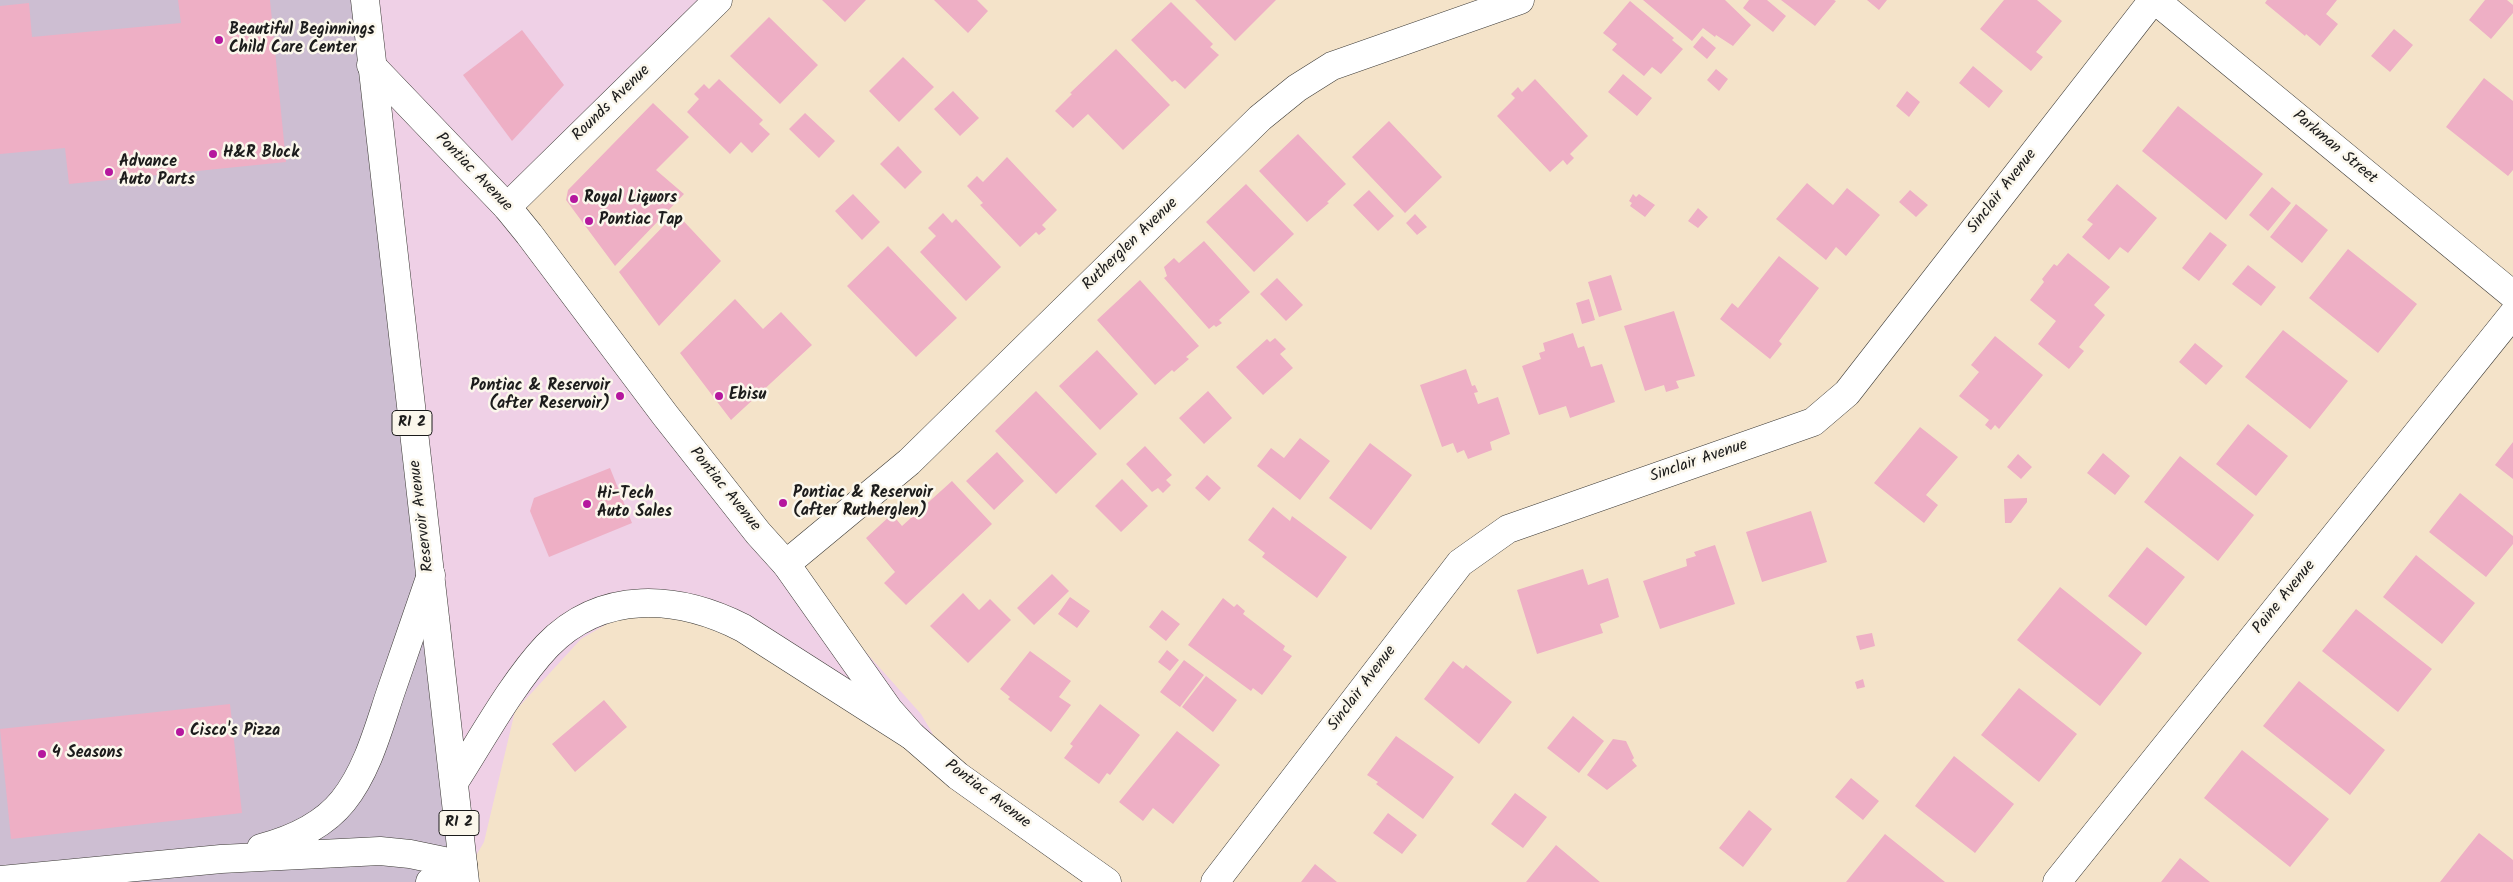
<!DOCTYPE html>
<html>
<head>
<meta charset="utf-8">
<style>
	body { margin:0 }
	canvas { display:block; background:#f4e3c9 }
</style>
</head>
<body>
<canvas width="2513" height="882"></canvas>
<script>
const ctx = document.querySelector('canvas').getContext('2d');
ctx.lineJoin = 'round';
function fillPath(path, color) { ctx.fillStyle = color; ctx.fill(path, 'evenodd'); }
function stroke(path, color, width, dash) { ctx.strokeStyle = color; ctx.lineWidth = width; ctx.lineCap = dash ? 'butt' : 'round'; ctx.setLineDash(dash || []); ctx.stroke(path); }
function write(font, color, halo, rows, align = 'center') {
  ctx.font = font + ' Kalam,sans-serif'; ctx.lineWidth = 5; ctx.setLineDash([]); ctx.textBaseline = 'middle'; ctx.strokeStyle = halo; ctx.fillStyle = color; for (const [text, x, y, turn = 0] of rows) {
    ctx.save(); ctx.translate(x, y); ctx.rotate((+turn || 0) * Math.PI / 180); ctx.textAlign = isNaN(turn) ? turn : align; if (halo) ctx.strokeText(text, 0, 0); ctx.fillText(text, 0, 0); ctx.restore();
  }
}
fillPath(new Path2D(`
	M373,0H713L508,202L804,583L921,714L933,734H927L697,606L617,618L581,639L515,711L484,842L474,859Z`), '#efd0e6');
fillPath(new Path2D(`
	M0,0H373L470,849L477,861L474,865L473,882H0Z`), '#cdbed2');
fillPath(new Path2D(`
	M178,0H270L286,162L69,184L65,148L0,154V6L29,3L32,37L181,23Z
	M822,0H866L845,22Z
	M934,0H977L988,11L968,33Z
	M1195,0H1276L1235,41Z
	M1643,0H1725L1751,25L1733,46L1716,35L1715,37L1703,28L1692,41Z
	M1749,0H1767L1786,16L1773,32L1743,8Z
	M1781,0H1834L1836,1L1815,26Z
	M1867,0H1887L1879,10Z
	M2004,0H2037L2062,21L2036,52L2043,57L2031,71L1980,29Z
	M2267,0H2337L2326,14L2338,24L2320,46L2306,34L2305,36L2265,3Z
	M2485,0H2507L2513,5V13L2491,39L2469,20Z
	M1630,1L1674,38L1672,40L1683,49L1661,74L1652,67L1644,76L1612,50L1617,44L1603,33Z
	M1171,2L1213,44L1210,47L1219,55L1185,89L1175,80L1172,82L1131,40Z
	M769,17L818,65L780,104L730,56Z
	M2394,29L2413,45L2390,72L2371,56Z
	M522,30L564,85L512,141L463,75Z
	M1702,36L1716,48L1707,59L1693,47Z
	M1116,49L1170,105L1123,150L1088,114L1073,128L1055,111L1072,94L1070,93Z
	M903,57L934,87L899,122L869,91Z
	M1973,66L2003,91L1989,108L1959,83Z
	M1716,69L1728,79L1719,91L1707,80Z
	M1623,74L1652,98L1637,116L1608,92Z
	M2484,78L2513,101V170L2508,176L2446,127Z
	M719,79L763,120L759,124L770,134L752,153L741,142L730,154L687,112L699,99L694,94L704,84L709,89Z
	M1535,79L1588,136L1570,154L1574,158L1567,165L1563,160L1550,172L1497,116L1515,98L1511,94L1518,87L1522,92Z
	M953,91L979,118L960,136L934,109Z
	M1907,91L1920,102L1909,117L1896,106Z
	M653,103L689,137L656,170L684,194L615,266L566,200L568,190Z
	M2178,106L2263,174L2226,220L2142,151Z
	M805,113L835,141L819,158L789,129Z
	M1389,121L1442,177L1405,213L1352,157Z
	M1298,134L1346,184L1327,202L1329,203L1307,222L1259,171Z
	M898,146L922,172L905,189L880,164Z
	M1007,157L1057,210L1042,225L1046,229L1039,235L1036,232L1020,247L980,205L983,203L967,186L977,176L983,182Z
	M1807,183L1833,205L1847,188L1880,215L1846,256L1836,247L1826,260L1776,219Z
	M1246,184L1294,234L1254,272L1206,222Z
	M2117,184L2157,218L2128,253L2120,247L2109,260L2082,237L2093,224L2087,220Z
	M2272,187L2291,203L2268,231L2249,215Z
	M1369,190L1394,216L1378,231L1353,205Z
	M1910,190L1928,205L1916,217L1899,202Z
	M853,194L880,222L862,240L835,211Z
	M1633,194L1636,197L1639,194L1655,205L1645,217L1630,206L1632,203L1629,201Z
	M2296,204L2328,230L2302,263L2270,237Z
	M1698,208L1708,217L1698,228L1688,221Z
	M676,213L721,261L659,326L619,272Z
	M943,213L952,223L956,219L1001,267L966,301L920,252L936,236L928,228Z
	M1415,214L1427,227L1417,235L1406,223Z
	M2210,232L2227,245L2199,281L2182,268Z
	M1204,241L1250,292L1219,320L1222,323L1216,327L1214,325L1209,329L1164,278L1167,276L1164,267L1174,258L1179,263Z
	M888,246L957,318L916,357L847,286Z
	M2348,249L2417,304L2378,353L2309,298Z
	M2068,253L2110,287L2094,305L2105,315L2079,347L2084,351L2069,369L2038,344L2056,321L2030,300L2044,282L2042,279L2054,264L2057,266Z
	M1779,256L1819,288L1779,341L1782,344L1770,359L1720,319L1732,303L1738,308Z
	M2248,265L2276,287L2261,306L2232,284Z
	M1611,275L1622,310L1599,317L1588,282Z
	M1277,278L1303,305L1286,321L1260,294Z
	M1140,280L1199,346L1186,357L1189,359L1174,372L1172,370L1155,385L1097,320Z
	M735,299L763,329L781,312L812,345L731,420L680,353Z
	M1589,299L1595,320L1582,324L1576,303Z
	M1674,311L1695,376L1676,381L1679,388L1666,392L1664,385L1645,391L1624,326Z
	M2283,330L2348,381L2310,429L2245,377Z
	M1573,333L1578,348L1584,346L1591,367L1602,364L1615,402L1570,418L1566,406L1539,415L1522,366L1541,359L1539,353L1545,351L1543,343Z
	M1995,336L2043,375L1999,429L1995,425L1991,430L1985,425L1989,420L1959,396L1979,372L1971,365Z
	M1275,338L1286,349L1280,354L1293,368L1263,395L1236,367L1267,339L1270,342Z
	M2195,343L2223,366L2206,385L2179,362Z
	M1097,350L1138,394L1100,430L1059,386Z
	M1466,369L1472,386L1475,385L1478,392L1474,393L1478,404L1498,397L1510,434L1490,442L1492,450L1468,459L1464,450L1457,453L1453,443L1442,447L1420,385Z
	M1036,391L1097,454L1056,494L995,431Z
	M1208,391L1232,418L1204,444L1179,418Z
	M2248,424L2288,456L2256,496L2216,464Z
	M1920,427L1958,457L1926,495L1938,505L1924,523L1874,483Z
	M1300,438L1330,461L1300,500L1257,466L1271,448L1284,458Z
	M2513,442V479L2495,465Z
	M1370,443L1412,475L1371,530L1329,498Z
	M1145,446L1172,475L1166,480L1171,485L1163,493L1158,488L1152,492L1126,464Z
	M997,452L1024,481L994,510L966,481Z
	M2103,453L2130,476L2115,495L2087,473Z
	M2018,454L2032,467L2021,479L2007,467Z
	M2180,456L2254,515L2218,561L2144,502Z
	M610,468L632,523L549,557L530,511L534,498Z
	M1207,475L1221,488L1209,501L1195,488Z
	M1122,479L1148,506L1121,532L1095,506Z
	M952,481L992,524L906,605L884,583L895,572L866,538L892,514L902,526Z
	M2460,493L2513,536V544L2486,577L2429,532Z
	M2027,498V502L2011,523H2005L2004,499Z
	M1273,507L1290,521L1292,516L1347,557L1317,598L1262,557L1265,553L1248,540Z
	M1811,511L1827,562L1762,582L1746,532Z
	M1715,545L1735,604L1660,629L1643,581L1687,566L1686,559L1696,556L1694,552Z
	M2147,547L2185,577L2146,626L2108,596Z
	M2416,555L2475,603L2442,644L2383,597Z
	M1583,569L1588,585L1608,578L1619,617L1600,624L1603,633L1537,654L1517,590Z
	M1052,574L1069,591L1034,625L1017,608Z
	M2060,587L2142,653L2100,706L2017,640Z
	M963,593L979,610L990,599L1011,620L968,663L930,626Z
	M1070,597L1090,611L1077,628L1058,614Z
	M1223,598L1234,607L1237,604L1245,611L1243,614L1285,646L1283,650L1292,656L1262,695L1253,688L1251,691L1188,645Z
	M2356,609L2432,669L2398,712L2322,651Z
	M1162,610L1180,624L1166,641L1149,627Z
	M1872,633L1875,646L1860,650L1856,636Z
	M1167,650L1179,660L1170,671L1158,662Z
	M1030,651L1071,681L1059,697L1071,705L1051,732L1008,699L1010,697L1000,689Z
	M1184,660L1204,675L1180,707L1160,692Z
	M1453,661L1463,669L1466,665L1512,702L1479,744L1424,699Z
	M1206,676L1237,700L1213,732L1182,707Z
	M1863,679L1865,687L1857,689L1855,682Z
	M2299,681L2385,750L2350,795L2263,726Z
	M2019,688L2077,734L2039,782L1981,735Z
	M604,700L627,727L575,772L552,744Z
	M230,704L242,813L11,839L0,729Z
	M1100,704L1140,735L1110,775L1107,773L1099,784L1064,758L1073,746L1070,744Z
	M1573,716L1604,741L1579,773L1547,748Z
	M1177,731L1220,765L1173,824L1153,808L1143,821L1119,802Z
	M1396,736L1454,777L1423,819L1376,784L1378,782L1367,775Z
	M1613,739L1626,741L1634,758L1632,760L1637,766L1607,790L1587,775Z
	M2242,750L2329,819L2290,867L2204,798Z
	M1954,756L2014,804L1975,853L1915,806Z
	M1851,778L1879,801L1863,820L1835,797Z
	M1515,793L1547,817L1523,848L1491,824Z
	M1749,810L1772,829L1743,867L1719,848Z
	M1388,813L1417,835L1402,854L1373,833Z
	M2479,833L2513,860V882H2440Z
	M1885,834L1945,882H1846Z
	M1556,845L1600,882H1526Z
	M2180,858L2210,882H2161Z
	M1315,864L1337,882H1301Z`), '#eeafc5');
const minor = new Path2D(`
	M2155,0L2513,295
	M507,207L718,0
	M786,564L909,462L1260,118L1297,88L1332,66L1520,0
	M1215,882L1460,563L1508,529L1813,422L1847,393L2153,0
	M2057,882L2513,314`);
const secondary = new Path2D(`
	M371,65L507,207L529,234L665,415L758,533L786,564L889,710L912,736L958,776L1107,882`);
const primary = new Path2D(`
	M365,0L465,882
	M455,781C482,739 513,682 547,646C602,589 678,595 743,628L912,736`);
const motorway = new Path2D(`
	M261,848C291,840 323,826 343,801C367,771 378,730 390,694C404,654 417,615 431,575
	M0,880L221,859L380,851L410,854L463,865
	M430,882L463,865`);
stroke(minor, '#3c3a36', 29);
stroke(secondary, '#3c3a36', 29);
stroke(primary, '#3c3a36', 29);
stroke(motorway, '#3c3a36', 29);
stroke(minor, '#fff', 28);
stroke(secondary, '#fff', 28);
stroke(primary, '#fff', 28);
stroke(motorway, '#fff', 28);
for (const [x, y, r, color] of [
	[219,40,5,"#b5179e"],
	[213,154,5,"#b5179e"],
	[109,172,5,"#b5179e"],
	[574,199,5,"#b5179e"],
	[589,221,5,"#b5179e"],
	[620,396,5,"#b5179e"],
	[719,396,5,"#b5179e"],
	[783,503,5,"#b5179e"],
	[587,504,5,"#b5179e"],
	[180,732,5,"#b5179e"],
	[42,754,5,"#b5179e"]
]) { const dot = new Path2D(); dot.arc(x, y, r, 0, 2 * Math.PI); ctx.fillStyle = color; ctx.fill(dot); stroke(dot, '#fbf7ec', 2); }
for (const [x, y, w] of [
	[412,423,40],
	[459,823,40]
]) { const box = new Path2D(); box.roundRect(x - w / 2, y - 12.5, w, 25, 4); ctx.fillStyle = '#fbf7ec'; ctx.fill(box); stroke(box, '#1c1c1c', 1); }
write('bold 15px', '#1c1c1c', null, [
	["RI 2",412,423],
	["RI 2",459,823]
]);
write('bold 16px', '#1c1c1c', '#fbf7ec', [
	["Beautiful Beginnings",229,31],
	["Child Care Center",229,49],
	["H&R Block",223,154],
	["Advance",119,163],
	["Auto Parts",119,181],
	["Royal Liquors",584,199],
	["Pontiac Tap",599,221],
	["Pontiac & Reservoir",610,387,"right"],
	["(after Reservoir)",610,405,"right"],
	["Ebisu",729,396],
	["Pontiac & Reservoir",793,494],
	["(after Rutherglen)",793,512],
	["Hi-Tech",597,495],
	["Auto Sales",597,513],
	["Cisco's Pizza",190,732],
	["4 Seasons",52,754]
], 'left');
write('16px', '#1c1c1c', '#fbf7ec', [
	["Rounds Avenue",612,104,-44],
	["Parkman Street",2334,148,40],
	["Pontiac Avenue",473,173,46],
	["Sinclair Avenue",2003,192,-52],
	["Rutherglen Avenue",1131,245,-44],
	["Sinclair Avenue",1699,462,-19],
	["Pontiac Avenue",724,490,51],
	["Reservoir Avenue",423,516,-97],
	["Paine Avenue",2285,598,-51],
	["Sinclair Avenue",1363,689,-53],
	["Pontiac Avenue",987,795,37]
]);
</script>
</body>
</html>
